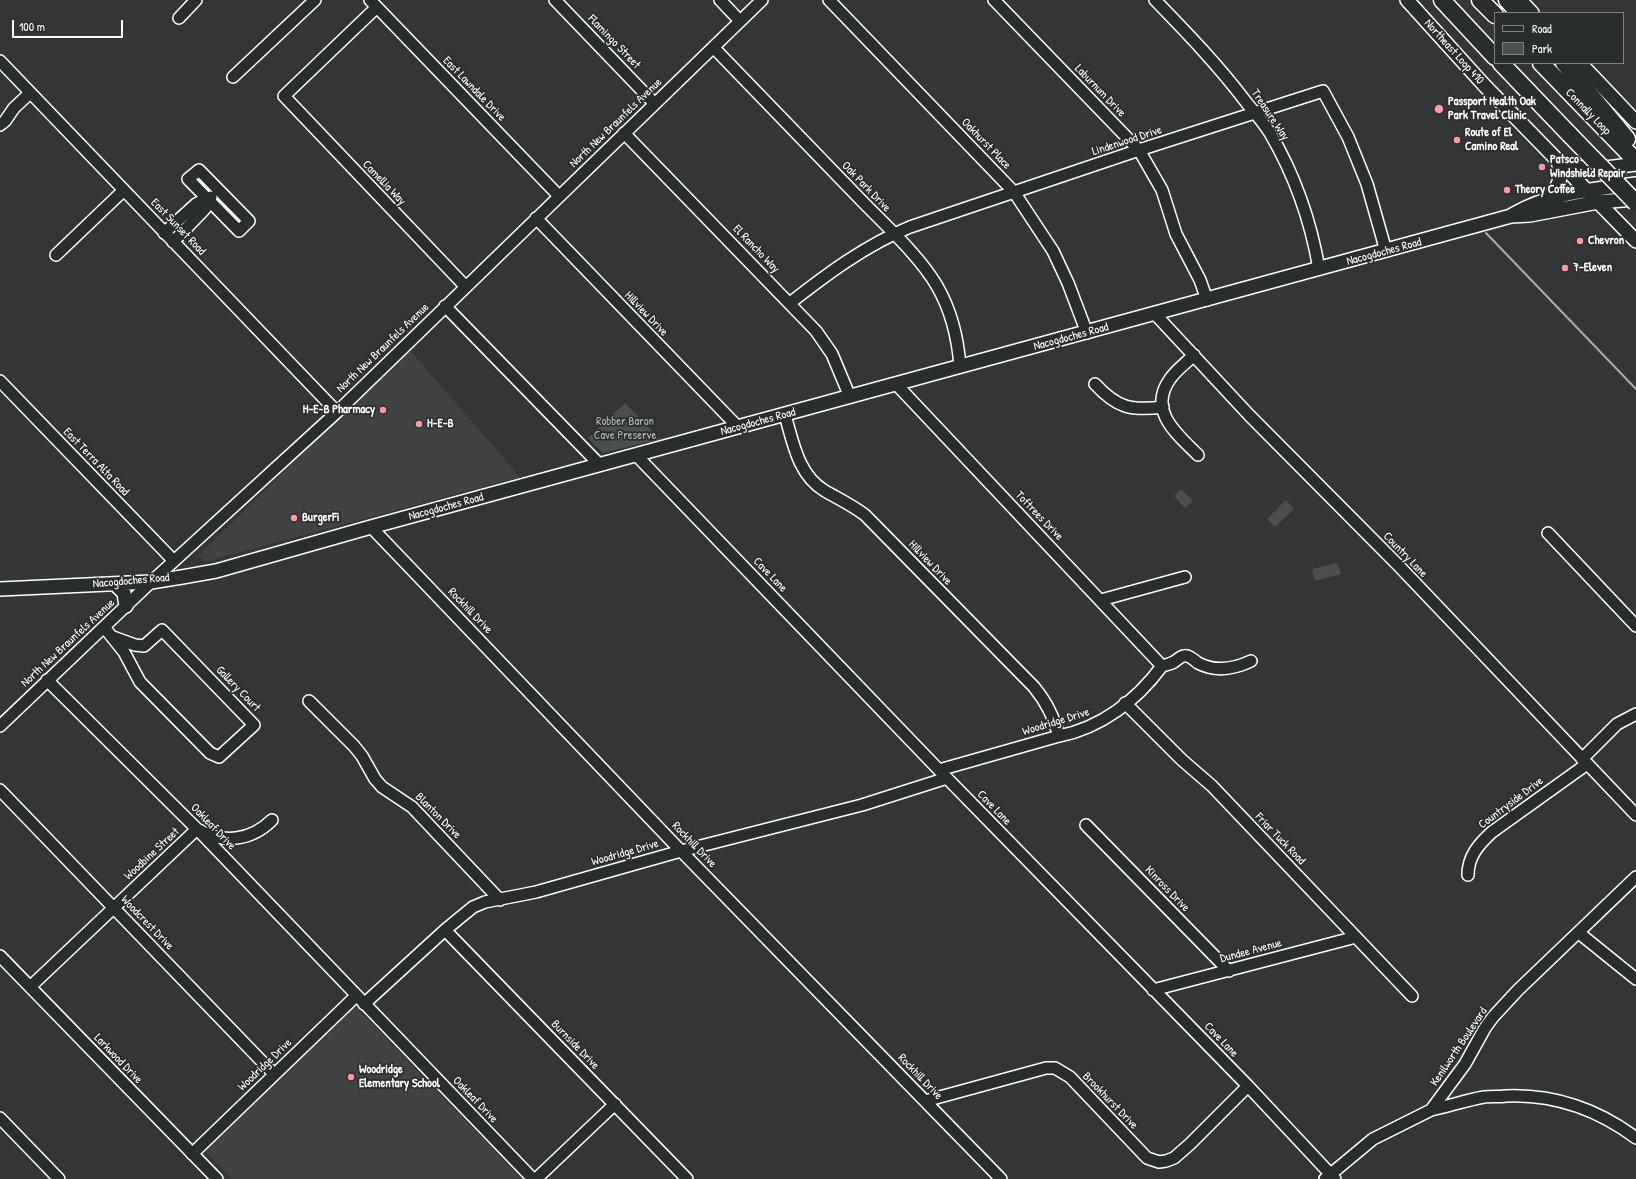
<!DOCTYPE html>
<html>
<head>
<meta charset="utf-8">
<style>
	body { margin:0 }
	#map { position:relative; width:1636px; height:1179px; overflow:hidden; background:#333536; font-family:"Patrick Hand",sans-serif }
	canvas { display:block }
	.legend { position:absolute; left:1494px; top:12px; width:130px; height:52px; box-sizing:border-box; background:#2a2d2e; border:1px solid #7f8182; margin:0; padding:5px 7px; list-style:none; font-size:12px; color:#fff }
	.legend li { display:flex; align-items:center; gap:8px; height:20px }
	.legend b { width:20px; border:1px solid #7f8182 }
	.scale { position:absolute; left:12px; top:20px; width:111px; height:18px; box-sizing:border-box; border:2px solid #fff; border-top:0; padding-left:5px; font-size:12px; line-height:14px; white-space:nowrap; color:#fff; -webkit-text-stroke:3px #2a2d2e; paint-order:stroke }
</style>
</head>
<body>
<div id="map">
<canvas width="1636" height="1179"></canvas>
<ul class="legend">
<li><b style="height:5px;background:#2a2d2e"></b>Road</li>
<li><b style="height:11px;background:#4c4f50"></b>Park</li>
</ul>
<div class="scale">100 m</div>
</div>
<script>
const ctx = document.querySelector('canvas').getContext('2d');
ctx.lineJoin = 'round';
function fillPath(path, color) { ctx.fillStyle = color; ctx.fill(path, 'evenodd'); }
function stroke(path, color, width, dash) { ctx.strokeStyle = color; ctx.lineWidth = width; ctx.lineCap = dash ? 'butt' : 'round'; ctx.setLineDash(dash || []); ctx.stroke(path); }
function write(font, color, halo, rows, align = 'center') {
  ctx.font = font + ' "Patrick Hand",sans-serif'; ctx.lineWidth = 3.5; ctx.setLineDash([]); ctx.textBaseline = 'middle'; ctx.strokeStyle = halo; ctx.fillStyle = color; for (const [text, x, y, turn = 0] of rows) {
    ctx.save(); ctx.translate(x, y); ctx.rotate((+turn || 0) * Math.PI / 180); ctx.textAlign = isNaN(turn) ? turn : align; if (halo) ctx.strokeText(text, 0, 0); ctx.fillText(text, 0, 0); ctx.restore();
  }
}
fillPath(new Path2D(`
	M409,349L520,477L204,562L199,555Z
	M354,1005L520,1177L518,1179H232L204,1150Z`), '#404243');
fillPath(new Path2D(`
	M625,403L660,439L603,453L588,438Z
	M1181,489L1193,501L1185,508L1174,496Z
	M1286,500L1294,509L1275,527L1267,519Z
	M1337,563L1341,574L1315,581L1312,569Z`), '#4c4f50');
stroke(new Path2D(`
	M1486,233L1636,389`), '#abacad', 2);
const minor = new Path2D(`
	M370,0L559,196
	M555,0L654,103
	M720,0L740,21
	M829,0L1014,192L1053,251L1068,283L1087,333
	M994,0L1139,150L1162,190L1176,234L1200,280L1207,300
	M1155,0C1187,33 1218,65 1246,102C1254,112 1263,122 1270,133C1294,174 1311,222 1319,269
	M377,7L284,96L466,287
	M179,18L196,0
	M714,48C762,98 811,148 859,198C884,224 919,255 937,286C952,312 958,338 960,367
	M0,61L337,412
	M233,77L315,0
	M0,125L5,121L14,108L30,93
	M624,133L816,331L832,354L850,397
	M199,170L249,221L239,231L188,179Z
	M536,218L738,427
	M164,233L196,204L202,201H207
	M173,242L203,211L207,206V201L211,197
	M56,255L124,190
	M790,303C827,274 866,245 910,227L1139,150L1323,91L1348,137L1367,184L1386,251
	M445,306L600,465
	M1155,314L1249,415L1398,565L1636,815
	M1194,355C1186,363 1176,370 1170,379C1147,411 1178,435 1198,455
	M0,381L174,561
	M896,384L1162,666
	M1095,384C1117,408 1131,411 1163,407
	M785,415C793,442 798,475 825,491C839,499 852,505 865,515L1034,687C1047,703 1053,716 1059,736
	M636,455L939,770L1248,1086L1335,1179
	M371,527L681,851L1001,1179
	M1548,533L1636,626
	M1101,600L1185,577
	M104,627L124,652L140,682L210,753L219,757L254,725L162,630L144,646L135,645L113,637
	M1162,666C1166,665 1170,664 1174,662C1177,660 1181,656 1184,656C1189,655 1194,660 1198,663C1215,672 1234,669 1251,661
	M47,680L197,829L533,1179
	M309,701L354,746L362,756L375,779L382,787L412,807L500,900
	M1125,703L1182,760L1212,786L1412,996
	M0,726L151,582L337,412L762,0
	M1582,759L1617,724L1636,714
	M939,770L1059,736C1101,728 1137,700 1162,666
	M0,790L274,1074
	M1086,825L1229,971
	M1468,875C1468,856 1479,844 1492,832L1587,764
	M445,930L687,1179
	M1579,933L1636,979
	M0,956L217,1179
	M30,987L197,829C222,844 251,841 272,820
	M1153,990L1356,937
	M364,1004L445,930L473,907L485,902L536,892L681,851L862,805L947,778
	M925,1101L1046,1068H1055L1070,1077L1147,1158L1159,1162L1166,1161L1174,1158L1190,1144L1248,1086
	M1431,1110C1449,1106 1467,1100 1484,1097C1491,1096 1499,1097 1506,1096C1554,1094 1597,1109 1636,1138
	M0,1118L59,1179
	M192,1154L356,996
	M536,1179L615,1104
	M1325,1179L1373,1139L1431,1110L1465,1064L1485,1028L1493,1017L1518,990L1636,877`);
const major = new Path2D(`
	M1407,0L1484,85L1636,241
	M1520,0L1532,13
	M1580,63L1636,122
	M1564,163C1587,173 1611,167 1636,164
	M1545,201C1559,188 1563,179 1558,161
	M1512,215C1549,193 1594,189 1636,184
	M115,584L124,593L126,606
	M0,589L151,582L182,577L216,571L371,527L1511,216L1530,215L1598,202L1636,199`);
const highway = new Path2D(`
	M1442,0L1495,57
	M1480,0L1495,15
	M1507,0L1519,13
	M1501,63L1570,135
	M1541,63L1636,161
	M1564,63L1627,139`);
stroke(minor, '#fff', 14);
stroke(major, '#fff', 16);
stroke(highway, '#fff', 19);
stroke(minor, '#2a2d2e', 11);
stroke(major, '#2a2d2e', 13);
stroke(highway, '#2a2d2e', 16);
const highwayBridge = new Path2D(`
	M1570,135L1636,203`);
stroke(highwayBridge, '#fff', 19, []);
stroke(highwayBridge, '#2a2d2e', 16);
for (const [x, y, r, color] of [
	[1439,109,5,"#ff9aa2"],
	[1457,140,4,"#ff9aa2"],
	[1542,167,4,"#ff9aa2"],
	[1507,190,4,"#ff9aa2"],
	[1580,241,4,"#ff9aa2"],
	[1565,268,4,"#ff9aa2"],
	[383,410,4,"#ff9aa2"],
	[419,424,4,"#ff9aa2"],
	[294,518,4,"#ff9aa2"],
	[351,1077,4,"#ff9aa2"]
]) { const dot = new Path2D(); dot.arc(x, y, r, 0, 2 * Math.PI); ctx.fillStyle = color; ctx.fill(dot); stroke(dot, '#2a2d2e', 1.5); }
write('12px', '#fff', '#2a2d2e', [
	["Flamingo Street",614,42,46],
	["Northeast Loop 410",1454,52,48],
	["East Lawndale Drive",474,89,46],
	["Laburnum Drive",1100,91,46],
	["Connally Loop",1588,112,46],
	["Treasure Way",1270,115,56],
	["North New Braunfels Avenue",616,123,-44],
	["Lindenwood Drive",1127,141,-18],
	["Oakhurst Place",986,144,46],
	["Camellia Way",384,183,46],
	["Oak Park Drive",866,187,46],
	["East Sunset Road",178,227,46],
	["El Rancho Way",756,249,46],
	["Nacogdoches Road",1384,252,-15],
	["Hillview Drive",646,314,46],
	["Nacogdoches Road",1071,337,-15],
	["North New Braunfels Avenue",383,348,-44],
	["Nacogdoches Road",758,422,-15],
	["East Terra Alta Road",96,462,46],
	["Nacogdoches Road",446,507,-15],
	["Toftrees Drive",1039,516,46],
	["Country Lane",1405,555,46],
	["Hillview Drive",930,563,46],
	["Cave Lane",770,575,46],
	["Nacogdoches Road",131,581,-5],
	["Rockhill Drive",470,611,46],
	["North New Braunfels Avenue",68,643,-43],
	["Gallery Court",238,689,46],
	["Woodridge Drive",1056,722,-17],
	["Countryside Drive",1511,803,-37],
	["Cave Lane",994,808,46],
	["Blanton Drive",438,816,45],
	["Oakleaf Drive",213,827,46],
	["Friar Tuck Road",1280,839,46],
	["Rockhill Drive",694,845,46],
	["Woodridge Drive",625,853,-16],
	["Woodbine Street",152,854,-43],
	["Kinross Drive",1167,889,46],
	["Woodcrest Drive",147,923,46],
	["Dundee Avenue",1251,951,-15],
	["Cave Lane",1221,1040,46],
	["Burnside Drive",575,1045,46],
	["Kenilworth Boulevard",1459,1047,-56],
	["Larkwood Drive",118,1059,46],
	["Woodridge Drive",265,1065,-44],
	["Rockhill Drive",920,1077,46],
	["Oakleaf Drive",475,1100,46],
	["Brookhurst Drive",1110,1101,46]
]);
write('bold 12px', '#fff', '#2a2d2e', [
	["Passport Health Oak",1448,102],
	["Park Travel Clinic",1448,116],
	["Route of El",1465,133],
	["Camino Real",1465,147],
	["Patsco",1550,160],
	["Windshield Repair",1550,174],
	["Theory Coffee",1515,190],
	["Chevron",1588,241],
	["7-Eleven",1573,268],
	["H-E-B Pharmacy",375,410,"right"],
	["H-E-B",427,424],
	["BurgerFi",302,518],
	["Woodridge",359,1070],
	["Elementary School",359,1084]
], 'left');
write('12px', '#b7b9b9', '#2a2d2e', [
	["Robber Baron",625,422],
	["Cave Preserve",625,436]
]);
</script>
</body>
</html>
